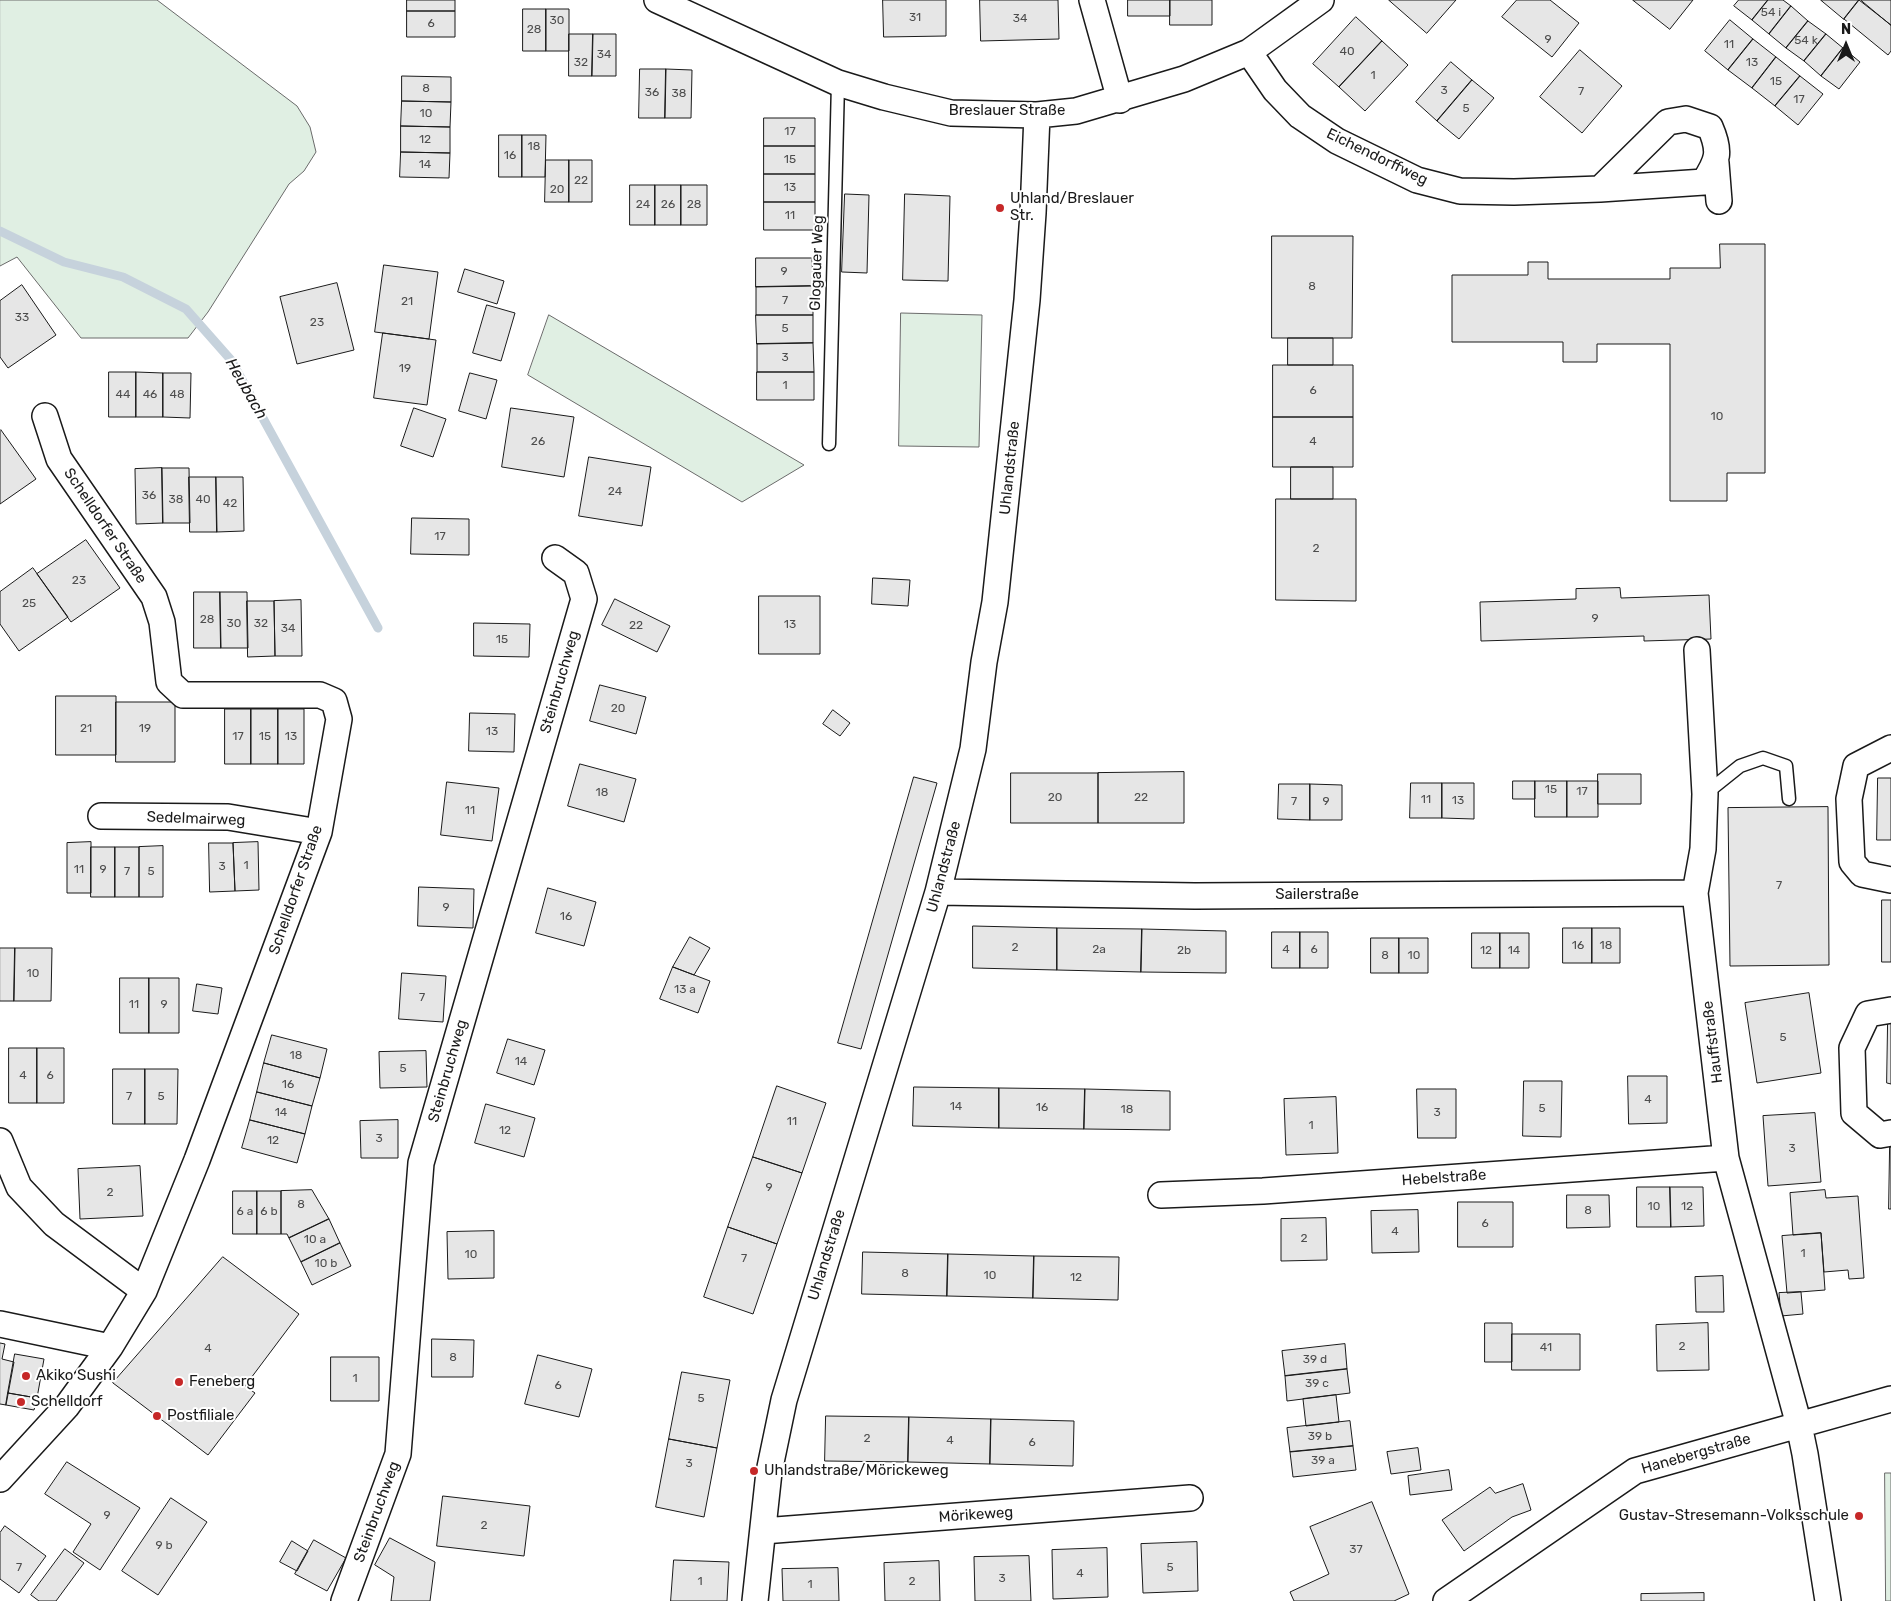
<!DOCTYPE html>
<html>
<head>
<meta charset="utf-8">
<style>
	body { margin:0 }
	#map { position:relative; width:1891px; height:1601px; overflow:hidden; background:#fff; font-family:Rubik,sans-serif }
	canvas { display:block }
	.north { position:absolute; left:1821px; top:20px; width:50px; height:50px; -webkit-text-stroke:4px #fff; paint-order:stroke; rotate:0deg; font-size:14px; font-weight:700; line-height:20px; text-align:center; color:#1a1a1a }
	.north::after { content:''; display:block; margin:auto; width:18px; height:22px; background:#1a1a1a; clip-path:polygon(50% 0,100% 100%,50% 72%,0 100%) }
</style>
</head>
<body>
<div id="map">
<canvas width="1891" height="1601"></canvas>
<div class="north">N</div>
</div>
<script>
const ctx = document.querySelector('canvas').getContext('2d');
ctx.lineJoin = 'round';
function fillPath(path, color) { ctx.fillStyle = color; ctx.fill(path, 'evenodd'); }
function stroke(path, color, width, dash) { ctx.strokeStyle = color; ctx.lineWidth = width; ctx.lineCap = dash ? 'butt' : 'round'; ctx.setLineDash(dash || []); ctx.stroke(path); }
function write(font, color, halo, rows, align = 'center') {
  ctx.font = font + ' Rubik,sans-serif'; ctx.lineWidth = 4; ctx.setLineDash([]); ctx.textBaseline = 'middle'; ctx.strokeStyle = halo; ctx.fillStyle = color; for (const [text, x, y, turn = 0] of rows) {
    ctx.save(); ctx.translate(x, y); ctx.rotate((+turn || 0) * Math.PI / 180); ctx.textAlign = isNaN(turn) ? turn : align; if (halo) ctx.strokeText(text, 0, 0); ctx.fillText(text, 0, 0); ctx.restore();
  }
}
const green = new Path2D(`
	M0,0H157L297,106L310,127L316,152L304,171L289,184L208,312L188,338H81L17,257L0,266Z
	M901,313L982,315L979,447L899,446Z
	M549,315L804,465L742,502L528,375Z
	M1885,1473H1891V1601H1886Z`);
fillPath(green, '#e0efe3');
stroke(green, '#6a6a6a', 1);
stroke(new Path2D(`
	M0,231L64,262L123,277L186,309L231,360L378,628`), '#c6d2dc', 9);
const building = new Path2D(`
	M407,0H455V11H407Z
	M883,0H946V36L884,37Z
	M980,0H1058L1059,39L981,41Z
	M1128,0H1170V16H1128Z
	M1170,0H1212V25H1170Z
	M1389,0H1456L1427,33Z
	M1517,0H1550L1579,23L1552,57L1502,17Z
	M1633,0H1693L1670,29Z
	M1739,0H1768L1752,20L1734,6Z
	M1768,0H1783L1791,6L1769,34L1752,20Z
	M1821,0H1859L1844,19Z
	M1859,0L1891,25V51L1888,55L1844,19Z
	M1861,0H1891V25Z
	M1791,6L1808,21L1786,48L1769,34Z
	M523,9H546V51H523Z
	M546,9H569V51H546Z
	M407,11H455V37H407Z
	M1356,17L1382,41L1339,87L1313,64Z
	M1730,20L1753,39L1728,70L1705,51Z
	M1808,21L1826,34L1804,61L1786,48Z
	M569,34H593L592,76H569Z
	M593,34H616V76H592Z
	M1826,34L1843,48L1821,76L1804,61Z
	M1753,39L1776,57L1752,88L1728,70Z
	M1382,41L1408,65L1365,111L1339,87Z
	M1843,48L1860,62L1839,89L1821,76Z
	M1580,50L1622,86L1582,133L1540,97Z
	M1776,57L1800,76L1775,106L1752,88Z
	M1451,62L1472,80L1437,121L1416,102Z
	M640,69H666L665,118H639Z
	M666,69L692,70L691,118H665Z
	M402,76L451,77V102L402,101Z
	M1800,76L1823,94L1798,125L1775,106Z
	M1472,80L1494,98L1459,139L1437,121Z
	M402,101L451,102L450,127L401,126Z
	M764,118H815V146H764Z
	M401,126L450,127V153L401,152Z
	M499,135H522V177H499Z
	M522,135H546L545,177H522Z
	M764,146H815V174H764Z
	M401,152L450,153L449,178L400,177Z
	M546,160H569V202H545Z
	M569,160H592V202H569Z
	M764,174H815V202H764Z
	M630,185H655V225H630Z
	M655,185H681V225H655Z
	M681,185H707V225H681Z
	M845,194L869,195L867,273L842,272Z
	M905,194L950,196L948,281L903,280Z
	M764,202H815V230H764Z
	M1272,236H1353L1352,338H1272Z
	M1720,244H1765V473H1727V501H1670V344H1597V362H1563V342H1452V275H1528V262H1548V279H1670V268H1720Z
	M756,258H812L813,286L756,287Z
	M384,265L438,272L429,339L375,332Z
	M465,269L504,281L497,304L458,292Z
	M337,283L354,350L297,364L280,297Z
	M22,285L56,335L8,368L0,357V301Z
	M813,286V315H756V287Z
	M487,305L515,313L501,361L473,353Z
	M756,315H813V343L757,344Z
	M383,333L436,340L427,405L374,398Z
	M1288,338H1333V365H1288Z
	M813,343L814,372H757V344Z
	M1273,365H1353V417H1273Z
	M109,372H136V417H109Z
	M136,372L163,373V417H136Z
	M757,372H814V400H757Z
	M163,373H191L190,418L163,417Z
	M470,373L497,380L486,419L459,411Z
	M414,408L446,419L433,457L401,446Z
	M511,408L574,417L564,477L502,467Z
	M1273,417H1353V467H1273Z
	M1,430L36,479L0,504V431Z
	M589,457L651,467L642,526L579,516Z
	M1291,467H1333V499H1291Z
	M162,468H189L190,523H163Z
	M162,468L163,523L136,524L135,469Z
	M189,477H216L217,532H190Z
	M216,477H243L244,531L217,532Z
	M1276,499H1356V601L1276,600Z
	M412,518L469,519V555L411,554Z
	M86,540L120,588L71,622L37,574Z
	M33,568L68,617L19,651L0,624V592Z
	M873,578L910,580L908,606L872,604Z
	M1620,588L1621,598L1709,595L1711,639L1644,641V636L1481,641L1480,602L1576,599V589Z
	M194,592H220L221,648H194Z
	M220,592H247L248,648H221Z
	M759,596H820V654H759Z
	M615,599L670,626L657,652L602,625Z
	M301,600L302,656H275L274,601Z
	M247,601H274L275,656L248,657Z
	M474,623L530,624L529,657L474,656Z
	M600,685L646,697L636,734L590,721Z
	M56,696H116V755H56Z
	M116,702H175V762H116Z
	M225,709H251V764H225Z
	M251,709H278V764H251Z
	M278,709H304V764H278Z
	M833,710L850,723L840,736L823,724Z
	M470,713L515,714L514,752L469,751Z
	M580,764L636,779L624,822L568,806Z
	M1184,772V823H1098V773Z
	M1011,773H1098V823H1011Z
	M1598,774H1641V804H1598Z
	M914,777L937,783L861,1049L838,1043Z
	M1878,778H1891V840H1877Z
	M1513,781H1535V799H1513Z
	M1535,781H1567V817H1535Z
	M1567,781H1598V817H1567Z
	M447,782L499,788L492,841L441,835Z
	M1411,783H1442V818H1410Z
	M1442,783H1474V819L1442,818Z
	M1279,784H1310V820L1278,819Z
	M1310,784L1342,785V820H1310Z
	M1828,807L1829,965L1730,966L1728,808Z
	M91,842V893H67V843Z
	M258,842L259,890L235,891L233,843Z
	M209,843H233L235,891L210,892Z
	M163,846V897H139V847Z
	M91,847H115V897H91Z
	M115,847H139V897H115Z
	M419,887L474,889L473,928L418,926Z
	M548,888L596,902L584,946L536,933Z
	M1882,900H1891V962H1882Z
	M973,926L1057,928V970L973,968Z
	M1057,928L1142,929L1141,972L1057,970Z
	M1563,928H1592V963H1563Z
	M1592,928H1620V963H1592Z
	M1142,929L1226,931V973L1141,972Z
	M1272,932H1300V968H1272Z
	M1300,932H1328V968H1300Z
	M1472,933H1500V968H1472Z
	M1500,933H1529V968H1500Z
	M690,937L710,948L694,975L673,967Z
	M1371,938H1399V973H1371Z
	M1399,938H1428V973H1399Z
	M0,948H15L14,1001H0Z
	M15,948H52L51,1001H14Z
	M673,967L710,981L698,1013L660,999Z
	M402,973L446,976L443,1022L399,1019Z
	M120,978H149V1033H120Z
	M149,978H179V1033H149Z
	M197,984L222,988L218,1014L193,1011Z
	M1809,993L1821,1073L1757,1083L1745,1003Z
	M1888,1022H1891V1084L1887,1083Z
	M272,1035L327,1049L320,1078L264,1063Z
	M508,1039L545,1050L534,1085L497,1073Z
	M9,1048H37V1103H9Z
	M37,1048H64V1103H37Z
	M426,1051L427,1087L380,1088L379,1052Z
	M264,1063L320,1078L312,1106L257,1092Z
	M113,1069H145V1124H113Z
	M145,1069H178L177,1124H145Z
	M1628,1076H1667V1123L1629,1124Z
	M1524,1081H1562L1561,1137L1523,1136Z
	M777,1086L826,1103L802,1173L753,1157Z
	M914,1087L999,1088V1128L913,1126Z
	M999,1088L1085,1089L1084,1129L999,1128Z
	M1085,1089L1170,1091V1130L1084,1129Z
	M1417,1089H1456V1138H1418Z
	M257,1092L312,1106L305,1134L250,1120Z
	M1336,1097L1338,1153L1286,1155L1284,1099Z
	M486,1104L535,1118L524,1157L475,1143Z
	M1815,1113L1821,1182L1768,1186L1763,1116Z
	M250,1120L305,1134L297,1163L242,1148Z
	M398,1120V1158H361L360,1121Z
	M1890,1147H1891V1209H1889Z
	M753,1157L802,1173L777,1244L728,1227Z
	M140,1166L143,1216L80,1219L78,1169Z
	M1637,1187H1670L1671,1227H1637Z
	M1670,1187H1703L1704,1226L1671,1227Z
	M312,1190L329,1219L289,1238L287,1234H281V1191Z
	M1825,1190L1826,1198L1858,1196L1864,1278L1849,1279L1848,1270L1824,1272L1821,1233L1793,1235L1790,1193Z
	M233,1191H257V1234H233Z
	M257,1191H281V1234H257Z
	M1567,1195H1609L1610,1227L1567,1228Z
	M1458,1202H1513V1247H1458Z
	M1418,1210L1419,1252L1372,1253L1371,1211Z
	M1326,1218L1327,1260L1281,1261V1219Z
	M329,1219L340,1243L301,1262L289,1238Z
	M728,1227L777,1244L753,1314L704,1297Z
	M494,1231V1278L448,1279L447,1232Z
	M1821,1233L1825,1290L1787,1293L1782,1236Z
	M340,1243L351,1266L312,1285L301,1262Z
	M863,1252L948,1254L947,1296L862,1294Z
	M948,1254L1034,1256L1033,1298L947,1296Z
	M1034,1256L1119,1257L1118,1300L1033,1298Z
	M223,1257L299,1314L245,1386L255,1393L208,1455L113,1383Z
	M1723,1276L1724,1312H1696L1695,1277Z
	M1801,1292L1803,1314L1781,1316L1779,1293Z
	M1485,1323H1512V1362H1485Z
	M1708,1323L1709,1370L1657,1371L1656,1325Z
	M1512,1334H1580V1370H1512Z
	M432,1339L474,1340L473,1377H432Z
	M0,1343L5,1344L2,1359L14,1362L6,1405L0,1404Z
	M1345,1344L1347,1369L1285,1376L1282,1351Z
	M15,1354L44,1359L37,1398L8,1393Z
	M538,1355L592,1369L579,1417L525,1404Z
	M331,1357H379V1401H331Z
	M1347,1369L1350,1393L1287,1401L1285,1376Z
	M682,1372L730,1380L717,1448L669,1439Z
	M8,1393L37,1398L34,1410L6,1405Z
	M1336,1395L1339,1422L1306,1426L1303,1399Z
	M826,1416L909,1417L908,1462L825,1461Z
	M909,1417L991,1419L990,1464L908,1462Z
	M991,1419L1074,1421L1073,1466L990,1464Z
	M1350,1421L1353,1446L1290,1452L1287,1428Z
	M669,1439L717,1448L704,1517L656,1507Z
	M1353,1446L1356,1470L1293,1477L1290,1452Z
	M1418,1448L1421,1470L1391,1474L1387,1452Z
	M67,1462L140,1508L100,1570L73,1552L91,1524L45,1494Z
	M1449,1470L1452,1490L1410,1495L1408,1476Z
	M1523,1484L1531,1510L1512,1517L1464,1551L1442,1520L1490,1487L1495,1493Z
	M443,1496L530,1506L524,1556L437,1546Z
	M171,1498L207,1522L158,1595L122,1571Z
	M1372,1502L1409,1594L1394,1601H1294L1290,1592L1329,1574L1310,1527Z
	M5,1526L46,1556L19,1593L0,1579V1533Z
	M390,1538L435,1562L430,1601H391L394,1577L375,1565Z
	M314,1540L346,1558L327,1591L295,1574Z
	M292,1541L308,1551L297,1571L280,1562Z
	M1197,1542L1198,1591L1143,1593L1141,1544Z
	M1107,1548L1108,1597L1053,1599L1052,1550Z
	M65,1549L84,1563L56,1601H39L31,1595Z
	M1029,1556L1031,1601H975L974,1557Z
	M674,1560L729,1562L727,1601H671Z
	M939,1561L940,1601H885L884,1563Z
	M838,1568L839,1601H783L782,1569Z
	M1704,1593V1601H1641V1594Z`);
fillPath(building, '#e6e6e6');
stroke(building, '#1a1a1a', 1);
const lane = new Path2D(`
	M829,444L838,83
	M1705,794L1740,766L1763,758L1786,766L1789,799`);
const street = new Path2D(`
	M657,0L838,83L884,97L951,113L1037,115L1076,111L1184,79L1249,52L1321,0
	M1092,0L1120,100
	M1249,52L1275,90L1300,116L1337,141L1417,180L1460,191L1514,192L1600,189L1704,182C1718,160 1721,152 1710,127L1686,119L1668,122L1600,189
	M1716,163L1719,201
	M1697,650L1705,794L1703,849L1695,893L1726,1158L1799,1425L1805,1454L1828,1601
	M1891,748L1856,766L1849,799L1852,862L1862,874L1891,880
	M101,816L228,817L319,832
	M938,892L1195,896L1695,893
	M1891,1010L1868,1014L1852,1048L1854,1113L1880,1135L1891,1133
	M0,1141L19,1187L54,1224L144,1291
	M1161,1195L1263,1191L1726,1158
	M0,1324L110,1347
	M0,1479L67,1406L110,1347L144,1291L197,1160L319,832L339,719L334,701L320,695H183L169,682L162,622L154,597L59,459L45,416
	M763,1531L1190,1498
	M344,1601L398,1454L421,1163L584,599L576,573L555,558
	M755,1601L769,1472L784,1400L938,892L973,749L984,662L995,602L1027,300L1033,213L1037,115
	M1446,1601L1635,1471L1891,1399`);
stroke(lane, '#1a1a1a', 15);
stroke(street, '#1a1a1a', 28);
stroke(lane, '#fff', 12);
stroke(street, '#fff', 25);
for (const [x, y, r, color] of [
	[1000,208,5,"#c62828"],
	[26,1376,5,"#c62828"],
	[179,1382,5,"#c62828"],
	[21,1402,5,"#c62828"],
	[157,1416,5,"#c62828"],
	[754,1471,5,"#c62828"],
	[1859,1516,5,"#c62828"]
]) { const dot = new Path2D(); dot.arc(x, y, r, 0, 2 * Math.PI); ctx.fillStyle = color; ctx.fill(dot); stroke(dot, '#fff', 2); }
write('12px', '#4d4d4d', null, [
	["54 i",1771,13],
	["31",915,18],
	["34",1020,19],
	["30",557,21],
	["6",431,24],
	["28",534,30],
	["9",1548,40],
	["54 k",1806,41],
	["11",1729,45],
	["40",1347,52],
	["34",604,55],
	["32",581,63],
	["13",1752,63],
	["1",1373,76],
	["15",1776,82],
	["8",426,89],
	["3",1444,91],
	["7",1581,92],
	["36",652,93],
	["38",679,94],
	["17",1799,100],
	["5",1466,109],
	["10",426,114],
	["17",790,132],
	["12",425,140],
	["18",534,147],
	["16",510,156],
	["15",790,160],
	["14",425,165],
	["22",581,181],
	["13",790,188],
	["20",557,190],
	["24",643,205],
	["26",668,205],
	["28",694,205],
	["11",790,216],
	["9",784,272],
	["8",1312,287],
	["7",785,301],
	["21",407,302],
	["33",22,318],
	["23",317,323],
	["5",785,329],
	["3",785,358],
	["19",405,369],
	["1",785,386],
	["6",1313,391],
	["44",123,395],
	["46",150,395],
	["48",177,395],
	["10",1717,417],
	["26",538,442],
	["4",1313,442],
	["24",615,492],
	["36",149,496],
	["38",176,500],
	["40",203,500],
	["42",230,504],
	["17",440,537],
	["2",1316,549],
	["23",79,581],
	["25",29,604],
	["9",1595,619],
	["28",207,620],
	["30",234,624],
	["32",261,624],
	["13",790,625],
	["22",636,626],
	["34",288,629],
	["15",502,640],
	["20",618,709],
	["21",86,729],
	["19",145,729],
	["13",492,732],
	["17",238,737],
	["15",265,737],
	["13",291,737],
	["15",1551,790],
	["17",1582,792],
	["18",602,793],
	["20",1055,798],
	["22",1141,798],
	["11",1426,800],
	["13",1458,801],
	["7",1294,802],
	["9",1326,802],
	["11",470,811],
	["1",246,866],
	["3",222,867],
	["11",79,870],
	["9",103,870],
	["7",127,872],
	["5",151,872],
	["7",1779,886],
	["9",446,908],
	["16",566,917],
	["16",1578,946],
	["18",1606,946],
	["2",1015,948],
	["2a",1099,950],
	["4",1286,950],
	["6",1314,950],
	["2b",1184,951],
	["12",1486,951],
	["14",1514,951],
	["8",1385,956],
	["10",1414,956],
	["10",33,974],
	["13 a",685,990],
	["7",422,998],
	["11",134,1005],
	["9",164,1005],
	["5",1783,1038],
	["18",296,1056],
	["14",521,1062],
	["5",403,1069],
	["4",23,1076],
	["6",50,1076],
	["16",288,1085],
	["7",129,1097],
	["5",161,1097],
	["4",1648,1100],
	["14",956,1107],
	["16",1042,1108],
	["5",1542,1109],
	["18",1127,1110],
	["14",281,1113],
	["3",1437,1113],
	["11",792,1122],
	["1",1311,1126],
	["12",505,1131],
	["3",379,1139],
	["12",273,1141],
	["3",1792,1149],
	["9",769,1188],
	["2",110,1193],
	["8",301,1205],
	["10",1654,1207],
	["12",1687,1207],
	["8",1588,1211],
	["6 a",245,1212],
	["6 b",269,1212],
	["6",1485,1224],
	["4",1395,1232],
	["2",1304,1239],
	["10 a",315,1240],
	["1",1803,1254],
	["10",471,1255],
	["7",744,1259],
	["10 b",326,1264],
	["8",905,1274],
	["10",990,1276],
	["12",1076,1278],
	["2",1682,1347],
	["41",1546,1348],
	["4",208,1349],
	["8",453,1358],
	["39 d",1315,1360],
	["1",355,1379],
	["39 c",1317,1384],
	["6",558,1386],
	["5",701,1399],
	["39 b",1320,1437],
	["2",867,1439],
	["4",950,1441],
	["6",1032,1443],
	["39 a",1323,1461],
	["3",689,1464],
	["9",107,1516],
	["2",484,1526],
	["9 b",164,1546],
	["37",1356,1550],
	["7",19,1568],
	["5",1170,1568],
	["4",1080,1574],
	["3",1002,1579],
	["1",700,1582],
	["2",912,1582],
	["1",810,1585]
]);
write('15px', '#1a1a1a', '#fff', [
	["Breslauer Straße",1007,111],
	["Eichendorffweg",1377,157,26],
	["Glogauer Weg",817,263,-88],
	["Uhlandstraße",1010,468,-84],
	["Schelldorfer Straße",105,526,56],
	["Steinbruchweg",560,682,-74],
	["Sedelmairweg",196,819,2],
	["Uhlandstraße",944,867,-75],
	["Schelldorfer Straße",296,890,-71],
	["Sailerstraße",1317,895],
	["Hauffstraße",1713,1042,-97],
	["Steinbruchweg",448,1071,-74],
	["Hebelstraße",1444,1178,-4],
	["Uhlandstraße",827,1255,-73],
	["Hanebergstraße",1696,1454,-16],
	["Steinbruchweg",377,1512,-70],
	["Mörikeweg",976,1515,-4]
]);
write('15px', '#1a1a1a', '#fff', [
	["Uhland/Breslauer",1010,199],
	["Str.",1010,216],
	["Akiko Sushi",36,1376],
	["Feneberg",189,1382],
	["Schelldorf",31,1402],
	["Postfiliale",167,1416],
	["Uhlandstraße/Mörickeweg",764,1471],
	["Gustav-Stresemann-Volksschule",1849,1516,"right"]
], 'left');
write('italic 16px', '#1a1a1a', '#fff', [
	["Heubach",246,389,60]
]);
</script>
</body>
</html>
